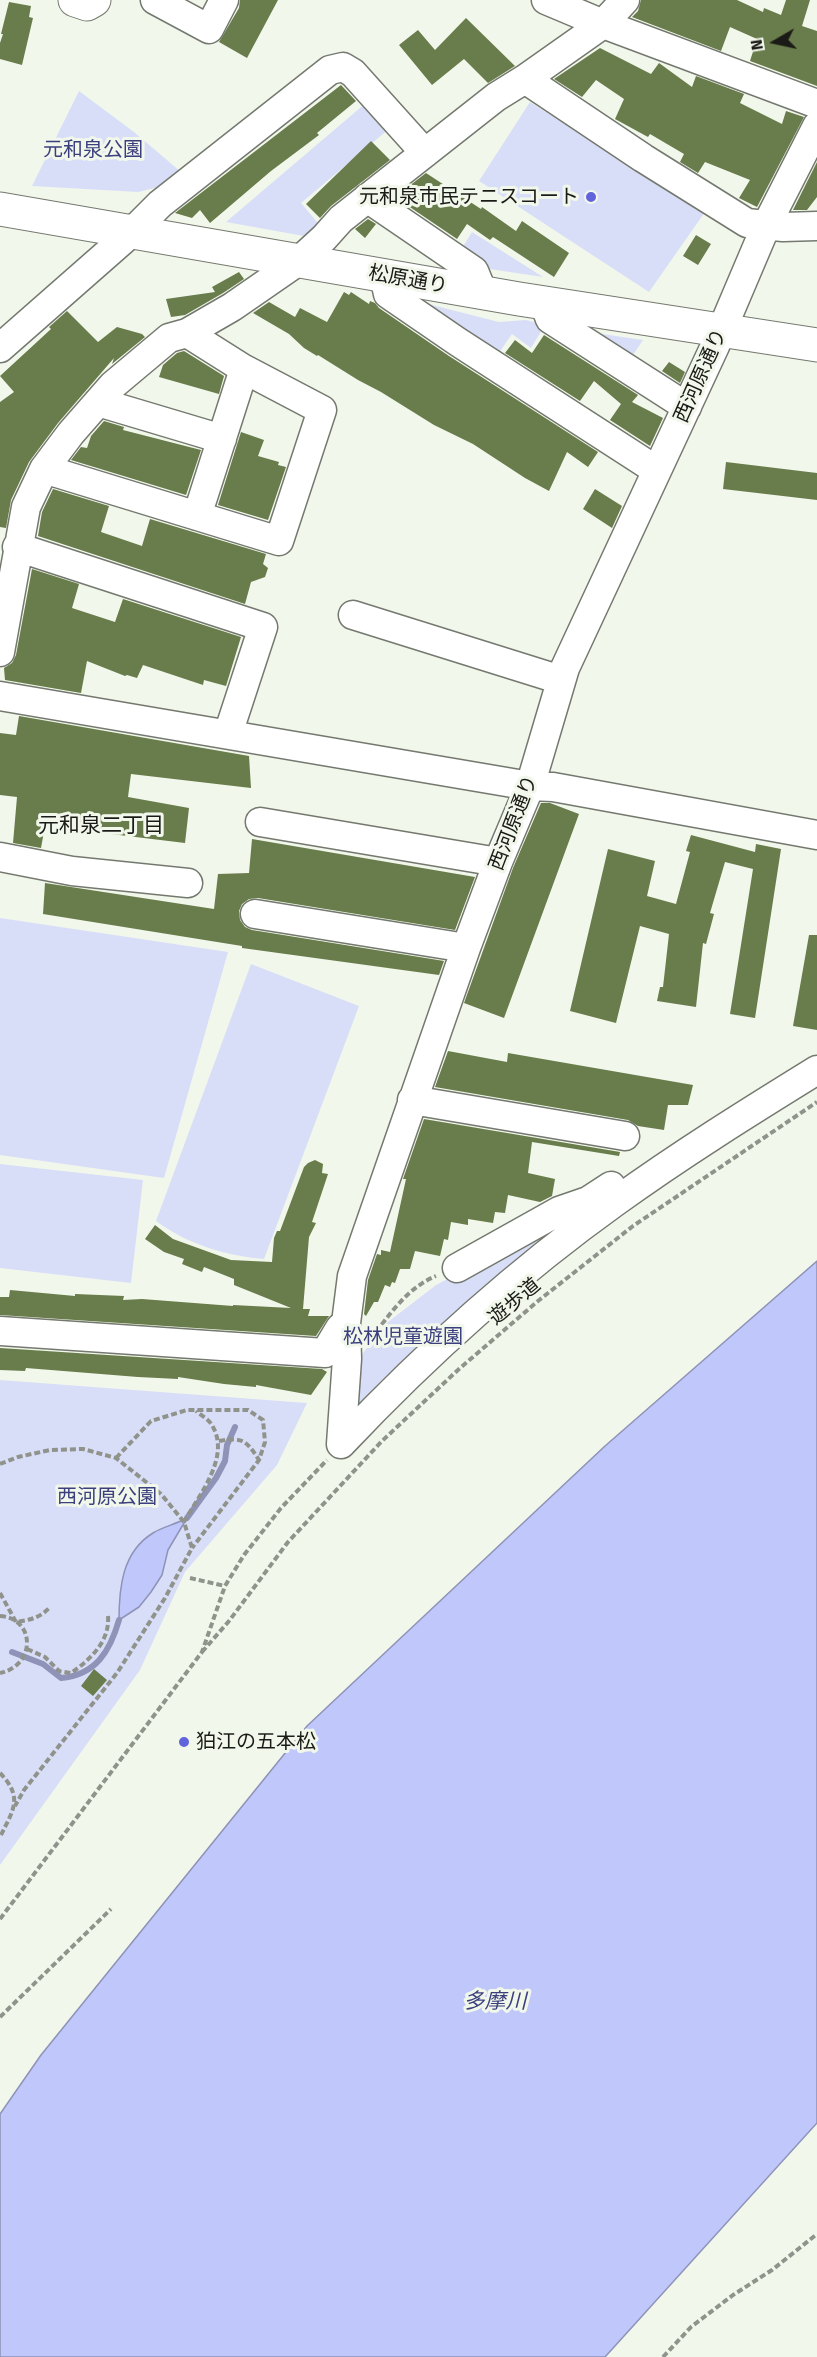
<!DOCTYPE html>
<html>
<head>
<meta charset="utf-8">
<style>
	body { margin:0 }
	#map { position:relative; width:817px; height:2357px; overflow:hidden; background:#f2f7eb; font-family:"Fira Sans",sans-serif }
	canvas { display:block }
	.north { position:absolute; left:745px; top:12px; width:60px; height:60px; -webkit-text-stroke:4px #f2f7eb; paint-order:stroke; rotate:261deg; font-size:16px; font-weight:700; line-height:24px; text-align:center; color:#1a1b17 }
	.north::after { content:''; display:block; margin:auto; width:21px; height:27px; background:#1a1b17; clip-path:polygon(50% 0,100% 100%,50% 72%,0 100%) }
</style>
</head>
<body>
<div id="map">
<canvas width="817" height="2357"></canvas>
<div class="north">N</div>
</div>
<script>
const ctx = document.querySelector('canvas').getContext('2d');
ctx.lineJoin = 'round';
function fillPath(path, color) { ctx.fillStyle = color; ctx.fill(path, 'evenodd'); }
function stroke(path, color, width, dash) { ctx.strokeStyle = color; ctx.lineWidth = width; ctx.lineCap = dash ? 'butt' : 'round'; ctx.setLineDash(dash || []); ctx.stroke(path); }
function write(font, color, halo, rows, align = 'center') {
  ctx.font = font + ' "Fira Sans","Noto Sans JP",sans-serif'; ctx.lineWidth = 6; ctx.setLineDash([]); ctx.textBaseline = 'middle'; ctx.strokeStyle = halo; ctx.fillStyle = color; for (const [text, x, y, turn = 0] of rows) {
    ctx.save(); ctx.translate(x, y); ctx.rotate((+turn || 0) * Math.PI / 180); ctx.textAlign = isNaN(turn) ? turn : align; if (halo) ctx.strokeText(text, 0, 0); ctx.fillText(text, 0, 0); ctx.restore();
  }
}
fillPath(new Path2D(`
	M79,91L134,132L181,172L163,186L138,192L32,186Z
	M367,102L389,129L301,203L323,229L315,238L226,222Z
	M530,102L705,212L649,292L479,181Z
	M472,232L543,277L483,268L459,253Z
	M428,304L499,322L526,320L545,325L531,348L512,334L494,360Z
	M582,331L643,340L629,361Z
	M0,918L228,952L164,1178L0,1155Z
	M251,964L359,1006L264,1259C226,1256 187,1244 156,1221Z
	M0,1164L143,1180L131,1283L0,1268Z
	M586,1213L351,1422L358,1359L388,1322L436,1285L508,1247Z
	M0,1380L307,1403L277,1465L185,1572L140,1670L0,1865Z`), '#d9def8');
const water = new Path2D(`
	M817,1261V2123L605,2357H0V2114L41,2055L307,1726L605,1446Z
	M187,1518L168,1550L162,1575L151,1592L139,1607L119,1620C119,1588 122,1552 153,1533C163,1527 176,1524 187,1518Z`);
fillPath(water, '#bfc7fb');
stroke(water, '#8e93b7', 1.5);
stroke(new Path2D(`
	M187,1518L216,1478L225,1461L227,1445L235,1427
	M12,1652L43,1664L61,1678C96,1675 110,1651 119,1620`), '#8e93b7', 6);
fillPath(new Path2D(`
	M240,0H278L247,58L219,42L239,8Z
	M641,0H737L763,12L764,8L781,15L786,0H810L802,26L817,31V86L750,61L757,39L730,27L721,51L632,17L638,11Z
	M9,2L31,6L29,17L33,18L22,65L0,59V43L3,34H1Z
	M466,18L515,66L488,83L464,59L432,85L399,45L418,30L435,50Z
	M600,48L651,74L659,63L692,87L696,76L744,94L740,103L782,124L786,111L804,117L757,207L739,198L750,180L705,162L698,173L680,162L684,154L650,134L648,137L615,119L624,99L596,80L582,97L554,79Z
	M341,85L356,101L317,133L319,135L271,171L210,223L200,210L192,218L175,213Z
	M371,141L390,160L331,206L320,218L306,204Z
	M817,162V197L807,210H793Z
	M426,173L481,209L482,207L516,231L522,221L569,253L554,277L493,237L490,240L467,224L457,239L395,197Z
	M368,219L376,224L365,238L355,229Z
	M696,235L711,244L698,265L683,256Z
	M239,272L244,279L223,293L185,315L171,317L166,299L215,292L212,287Z
	M344,292L349,295L351,292L369,304L370,301L375,303L379,308L449,356L598,452L588,467L567,452L549,491L525,478L473,444L434,425L381,392L358,380L318,355L317,356L304,348L289,334L253,313L269,302L295,317L300,308L327,322Z
	M67,311L98,342L117,327L142,334L145,337L112,364L114,358L58,423L29,462L11,500L6,528L0,527V402L14,392L0,376L51,329L49,327Z
	M544,335L638,395L632,402L663,418L650,446L610,420L621,404L594,381L580,401L505,353L515,340L532,353Z
	M184,351L224,376L219,394L159,377L163,365L177,353Z
	M669,362L685,372L680,383L662,371Z
	M104,421L124,427L123,430L201,450L186,495L71,460L81,447L87,448L91,436Z
	M241,432L264,440L258,456L279,462L278,465L286,467L268,520L218,505Z
	M726,462L817,473V500L723,489Z
	M53,489L109,506L101,532L142,546L150,519L266,554L263,564L268,568L265,577L251,582L245,604L38,536L42,512Z
	M595,489L622,506L612,528L583,509Z
	M32,569L79,584L72,608L115,622L123,599L241,637L226,686L204,680L203,685L143,665L137,678L127,675L125,676L87,661L81,693L5,680L4,668L12,663L16,655Z
	M19,716L249,756L251,788L131,774L128,797L189,808L185,843L45,826L41,848L13,843L17,797L0,795V733L16,735Z
	M541,803H550L579,814L504,1018L464,1003L513,868Z
	M691,835L755,852L756,844L781,849L755,1018L730,1014L753,869L725,862L710,913L714,914L706,944L703,943L696,1007L657,1001L660,987H663L669,934L640,926L616,1023L570,1011L608,849L655,861L647,896L676,904L690,852L686,851Z
	M252,839L475,877L455,930L258,898L249,899L242,904L239,911L240,920L245,927L252,930L444,961L439,975L242,948V946L43,914L45,883L214,909L218,874L249,873Z
	M809,935H817V1030L793,1026Z
	M448,1051L507,1062L508,1053L693,1085L688,1105H668L664,1130L638,1126L628,1120L435,1087Z
	M424,1119L620,1152L619,1156L532,1142L528,1173L555,1179L552,1196L540,1202L508,1195L505,1213L495,1212L493,1223L468,1219V1225L451,1222L448,1240L444,1239L440,1256L415,1251L410,1269H400L395,1283L392,1282L390,1287L385,1285L378,1302H374L366,1316L364,1314L368,1280L377,1254L381,1255V1250L390,1252L406,1179H403Z
	M315,1160L323,1164L322,1173L328,1174L312,1222L316,1223L309,1237L303,1309H310L308,1316H329L316,1336L0,1315V1297H9L10,1290L75,1296V1294L124,1296L123,1300L142,1299L233,1306V1305L291,1308L234,1285V1279L204,1267L202,1272L182,1264L184,1259L164,1252L145,1239L155,1225L173,1239L231,1260L272,1262L274,1238L277,1231H280L304,1167L308,1163Z
	M0,1348L322,1369L327,1372L311,1395L256,1385V1387L224,1384L178,1377V1379L138,1377L26,1368L25,1371L0,1370Z
	M94,1669L107,1680L93,1696L81,1686Z`), '#697c4b');
const minor = new Path2D(`
	M155,0L209,29L224,0
	M546,0L603,24L817,104
	M525,79L643,158L747,223L783,227L817,226
	M367,198L474,271L483,293
	M384,276L388,294L458,342L656,470
	M544,303L550,319L687,407
	M0,348L132,232L160,204L330,70L343,67L353,73L425,153
	M98,402L222,439
	M44,469L279,541L322,410L244,369L187,333
	M197,516L244,369
	M17,547L263,627L228,734
	M353,615L561,680
	M0,652L26,507L44,469L71,433L113,385L169,338L187,333L232,307L300,260L324,238L341,219L496,97L525,79L603,24L625,0
	M0,696L530,786L553,787L817,835
	M260,822L498,862
	M0,857L72,871L188,883
	M255,914L466,948
	M412,1100L625,1136
	M457,1268L559,1211L588,1201L611,1186
	M0,1331L325,1353L340,1328L346,1323
	M341,1444L347,1359L346,1323L352,1276L466,948L498,862L530,786L565,668L715,346L766,226L817,126
	M341,1444C424,1356 516,1273 615,1202C680,1155 749,1112 817,1070`);
const major = new Path2D(`
	M75,0L87,4L94,0
	M0,209L519,299L817,345`);
stroke(minor, '#74796f', 31);
stroke(major, '#74796f', 35);
stroke(new Path2D(`
	M371,1339C388,1316 408,1287 436,1276
	M219,1441C243,1437 246,1440 259,1460
	M116,1458L151,1421L187,1410H248L263,1420L265,1442L259,1460L192,1548
	M0,1464L18,1457L50,1450L83,1449L116,1458L161,1494L184,1522L192,1548L165,1598L117,1673L24,1790L15,1806
	M184,1522C199,1495 230,1458 213,1427C210,1420 202,1416 196,1411
	M190,1578L225,1586
	M0,1593L16,1622C30,1620 40,1618 50,1607
	M0,1616C35,1618 37,1665 0,1673
	M27,1649L45,1657L59,1671L71,1673C91,1659 110,1641 108,1616
	M202,1652L229,1621L288,1542L382,1441L459,1369L538,1301L633,1226L817,1102
	M0,1773C24,1798 13,1810 0,1837
	M0,1919L202,1652L225,1586L244,1555L281,1508L327,1460
	M0,2017L111,1909
	M663,2357L691,2327L733,2295L772,2270L817,2234`), '#90938b', 4, [6, 3]);
stroke(minor, '#fff', 28);
stroke(major, '#fff', 33);
for (const [x, y, r, color] of [
	[591,197,6,"#6063db"],
	[184,1742,6,"#6063db"]
]) { const dot = new Path2D(); dot.arc(x, y, r, 0, 2 * Math.PI); ctx.fillStyle = color; ctx.fill(dot); stroke(dot, '#f2f7eb', 2); }
write('20px', '#3b3f7e', '#f2f7eb', [
	["元和泉公園",93,150],
	["松林児童遊園",403,1337],
	["西河原公園",107,1497]
]);
write('20px', '#1a1b17', '#f2f7eb', [
	["元和泉市民テニスコート",579,197],
	["狛江の五本松",196,1742,"left"]
], 'right');
write('20px', '#1a1b17', '#f2f7eb', [
	["松原通り",408,280,10],
	["西河原通り",701,376,-66],
	["西河原通り",514,823,-69],
	["遊歩道",515,1302,-40]
]);
write('21px', '#1a1b17', '#f2f7eb', [
	["元和泉二丁目",101,826]
]);
write('italic 21px', '#3b3f7d', '#f2f7eb', [
	["多摩川",495,2002]
]);
</script>
</body>
</html>
